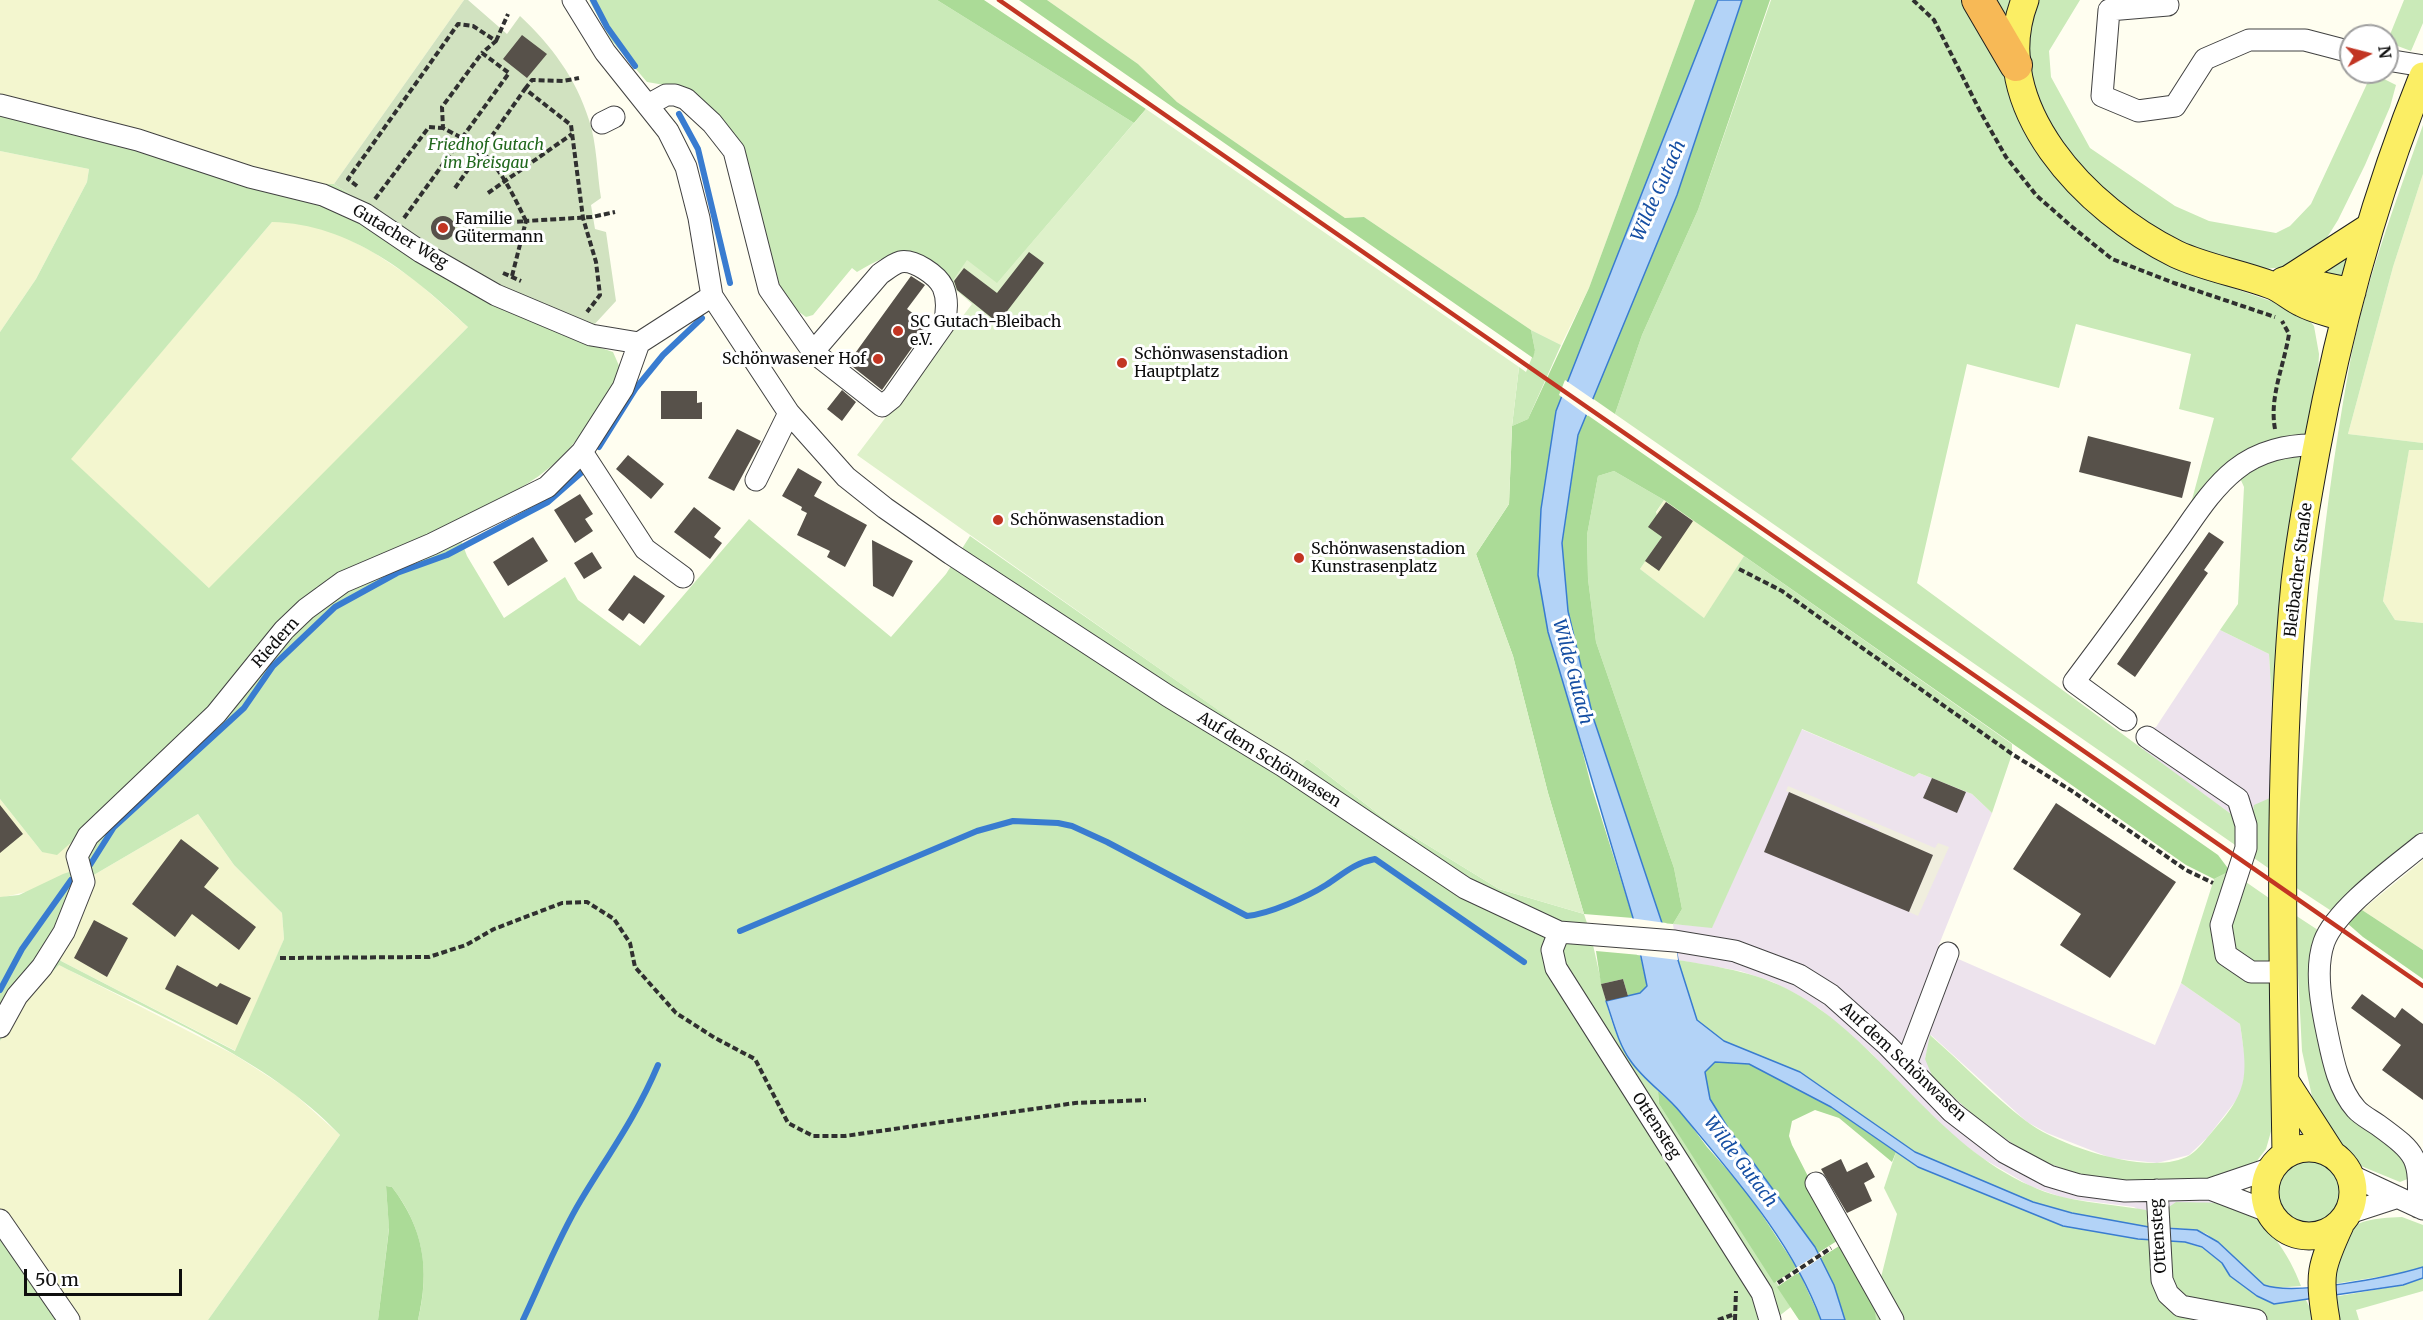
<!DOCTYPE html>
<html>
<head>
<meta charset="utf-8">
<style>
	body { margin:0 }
	#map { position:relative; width:2423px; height:1320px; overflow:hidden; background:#fffef0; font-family:Merriweather,serif }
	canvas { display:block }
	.north { position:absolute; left:2339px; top:24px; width:60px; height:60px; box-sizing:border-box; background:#fff; border:2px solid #9f9f9f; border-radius:50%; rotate:83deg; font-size:16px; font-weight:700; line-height:24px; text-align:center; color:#0e0e0e }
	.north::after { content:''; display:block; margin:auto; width:21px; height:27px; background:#c23523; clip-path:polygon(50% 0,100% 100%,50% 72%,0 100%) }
	.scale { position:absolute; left:24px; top:1269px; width:158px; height:27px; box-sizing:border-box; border:3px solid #0e0e0e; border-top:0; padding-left:8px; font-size:18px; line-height:21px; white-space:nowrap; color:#0e0e0e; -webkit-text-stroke:4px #fff; paint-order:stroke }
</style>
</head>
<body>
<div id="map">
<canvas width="2423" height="1320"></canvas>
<div class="north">N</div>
<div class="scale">50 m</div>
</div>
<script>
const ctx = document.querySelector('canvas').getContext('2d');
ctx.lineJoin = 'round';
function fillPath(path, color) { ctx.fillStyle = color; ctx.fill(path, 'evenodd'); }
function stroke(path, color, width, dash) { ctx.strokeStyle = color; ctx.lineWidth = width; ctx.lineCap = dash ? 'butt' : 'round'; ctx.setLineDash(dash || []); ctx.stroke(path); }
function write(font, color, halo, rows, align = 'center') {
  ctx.font = font + ' Merriweather,serif'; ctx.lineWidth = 6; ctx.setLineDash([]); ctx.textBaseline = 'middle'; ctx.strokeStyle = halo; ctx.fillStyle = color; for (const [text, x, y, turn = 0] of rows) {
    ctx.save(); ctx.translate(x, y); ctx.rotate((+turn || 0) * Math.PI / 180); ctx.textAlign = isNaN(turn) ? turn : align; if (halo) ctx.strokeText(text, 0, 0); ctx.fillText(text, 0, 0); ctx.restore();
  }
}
fillPath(new Path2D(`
	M2220,630L2269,654L2272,703L2270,798L2246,825L2143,750L2152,728L2156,727Z
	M1801,729L1914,777L1919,773L1972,794L1992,813L1938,947L1956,958L2155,1045L2181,983L2240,1024L2246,1065L2241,1094L2207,1138L2189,1155L2157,1163L2111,1158L2047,1133L2027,1122L1931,1035L1925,1059L2034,1158L2221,1175L2240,1168L2244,1185L2231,1190L2243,1210L2166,1209L2152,1218L2134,1207L2064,1198L2030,1186L1982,1158L1943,1128L1871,1053L1820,1009L1798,995L1773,982L1740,971L1678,960L1673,924L1712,927Z`), '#ede3ed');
fillPath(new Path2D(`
	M0,0H464L334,184L320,185L0,95Z
	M1047,0H1695L1589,288L1561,345L1531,330L1364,217L1345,218L1177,102L1138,64Z
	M0,151L89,169L87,182L36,279L0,332Z
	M2423,174V443L2348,434L2393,267Z
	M272,222H297L331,230L373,252L415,280L468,327L210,589L70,459Z
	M2409,449L2423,450V623L2395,620L2383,601Z
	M1664,500L1744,556L1705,619L1640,569L1662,537L1648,527Z
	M0,799L42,852L74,840L87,856L69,872L30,891L0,898Z
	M198,814L234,865L282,913L284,939L236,1051L61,961L50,948L92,876Z
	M2423,860V950L2362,910Z
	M59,965L235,1055L291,1091L340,1135L208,1320H76L0,1209V1041L33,992Z`), '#f3f6cf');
fillPath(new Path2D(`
	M589,0H937L1134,123L997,284L967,261L953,281C910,250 904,244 857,272L852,268L813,315L806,317L784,301L743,150L735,135L700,97L682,88L647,82L611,40Z
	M1771,0H1969L2040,150L2207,279L2285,306L2308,319L2314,326L2319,354L2318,375L2300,462L2285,583L2274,872L1615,414L1642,335L1698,210ZM2076,324L2191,354L2179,409L2214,418L2190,507L2236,469L2244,487L2238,604L2220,630L2269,654L2272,703L2270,798L2254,805L2252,816L2246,825L1917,583L1967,364L2059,388Z
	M1989,0H2016L2010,24Z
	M2033,0H2080L2049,51L2051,77L2090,148L2175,206L2209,221L2276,233L2290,226L2311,204L2372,73L2396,85L2390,107L2365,165L2338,220L2323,244L2289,267L2261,269L2180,246L2088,181L2048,130L2023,63Z
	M2404,0H2423V23L2411,51L2387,42Z
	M0,95C48,106 95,116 141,132C196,150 278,186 334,184L484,280L592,327L598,347L613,352L620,368C618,381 607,394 600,405C559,475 524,487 454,522L467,556L504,618L565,577L578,600L640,646L749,519L891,637L946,574L970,536L1300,767L1307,759L1385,819L1499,889L1584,914C1601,962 1602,1017 1630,1060C1637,1071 1649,1081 1658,1091L1659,1104L1792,1306L1774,1320H418C430,1271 424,1228 392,1187L386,1186L389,1228L378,1320H208L340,1135C269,1059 151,1012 59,965L33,992L0,1041V897L19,895L63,874L69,872L76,881L50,948L61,961L235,1051L284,939L282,913L234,865L198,814L92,876L74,840L57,855L42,852L0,799V332L36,279L87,182L89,169L0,151ZM272,222C351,224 413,275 468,327L209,588L71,459Z
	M2423,125V174L2393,267L2348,434L2423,443V450H2409L2383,601L2395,620L2423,623V831L2333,912L2295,887C2305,713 2318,540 2349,368C2364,285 2395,204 2423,125Z
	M2350,250L2343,276L2319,271Z
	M1531,330L1561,345L1528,419L1512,426L1519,367L1526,372L1535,350Z
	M1614,471L1664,500L1656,512L1662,537L1640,569L1704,618L1744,556L2012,744V754L1992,813L1972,794L1919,773L1914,777L1802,729L1712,928L1673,924L1682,909L1674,868L1596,642L1588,579L1587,535L1598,476Z
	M2230,871L2269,898L2274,1121L2266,1149L2256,1162L2221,1175L2198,1181L2128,1183L2078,1174L2034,1158L1981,1122L1933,1078L1925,1059L1930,1035C1962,1063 1992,1095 2026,1121C2058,1146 2152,1178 2190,1155C2198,1150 2206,1139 2212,1132C2249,1091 2248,1076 2240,1024L2181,983L2214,879Z
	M2295,915L2321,932L2322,1055L2405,1156L2410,1178L2400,1182L2361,1166L2338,1142L2315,1110L2302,1051Z
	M1678,960C1720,967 1763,973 1800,996C1886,1048 1936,1144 2031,1186C2067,1203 2107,1203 2146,1210L2152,1218L2149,1227L2072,1213L2033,1202L1915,1152L1800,1072L1724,1041L1713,1033L1697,1020Z
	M1896,1152L1918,1167L2063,1226L2138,1239L2185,1242L2202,1248L2222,1263L2230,1276L2274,1303L2306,1300L2310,1308H2324L2333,1297L2403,1285L2423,1278V1291L2356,1310L2359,1320H1876L1875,1301L1897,1214L1884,1188Z
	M2275 1194a34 34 0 1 1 68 0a34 34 0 1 1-68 0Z
	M2176,1202C2194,1203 2216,1201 2232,1206C2265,1215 2290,1256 2301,1286L2274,1288L2264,1285L2207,1234L2197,1230L2166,1227V1209Z
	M0,1209L76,1320H0Z
	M2402,1217L2423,1225V1267L2403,1273L2334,1284C2341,1230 2343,1219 2402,1217Z`), '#caeab8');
fillPath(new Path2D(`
	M937,0H984L1146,109L1134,123Z
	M1019,0H1047L1138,64L1177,102L1345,218L1364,217L1531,330L1535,350L1533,358Z
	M1695,0H1718L1556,411L1541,509L1538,575L1591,785L1633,918L1584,914L1548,793L1513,656L1476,554L1509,504L1512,426L1528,419L1589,288Z
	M1742,0H1770L1698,210L1642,335L1615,414L1592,398L1677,195Z
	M1586,414L2218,855L2230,871L2214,879L2186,865L1664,500L1614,471L1598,476L1587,535L1588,579L1596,642L1674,868L1682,909L1673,924L1662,923L1593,717L1568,611L1562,543L1578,436Z
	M2362,910L2423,950V979L2363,937L2347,923Z
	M1596,951L1640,955L1647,986L1640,993L1628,996L1623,979L1601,984Z
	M1715,1062L1749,1064L1780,1079L1831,1107L1896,1152L1892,1162L1839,1118L1815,1110L1792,1121L1789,1136L1792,1145L1840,1239L1818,1253L1728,1128L1710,1099L1705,1072Z
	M1658,1091L1681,1112L1707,1147L1747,1192L1797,1268L1774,1283L1659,1104Z
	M386,1186L392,1187C424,1229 430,1269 418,1320H378L389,1229Z
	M1844,1243L1875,1301L1876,1320H1845L1834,1285L1820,1258Z
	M1799,1272L1821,1320H1799L1777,1287Z`), '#abdb97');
fillPath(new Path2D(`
	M464,0H468L507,34L520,16C551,45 576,78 589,120C597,144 597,173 601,198L591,205L595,229L606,232L616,301L592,327L484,280L334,184Z`), '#d1e2c0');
fillPath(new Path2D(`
	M1146,109L1519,367L1512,426L1509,504L1476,554L1513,656L1548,793L1584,914L1499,889L1385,819L1307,759L1300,768L857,455L972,304L950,285L967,260L997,283Z`), '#def1ca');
fillPath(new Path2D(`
	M1788,786L1935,848L1938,843L1949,847L1918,916L1909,912L1933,855L1894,839L1875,840L1879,829L1786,791Z`), '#f0eede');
const water = new Path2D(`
	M1718,0H1742L1677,195L1578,435L1562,543L1568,611L1593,717L1662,923L1675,941L1678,960L1697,1020L1724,1041L1800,1072L1915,1152L2033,1202L2072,1213L2149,1227L2197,1230L2218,1242L2264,1285C2295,1296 2390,1277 2423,1267V1278L2403,1285L2274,1304L2257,1296L2230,1276L2222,1263L2202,1247L2185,1242L2138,1239L2063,1226L1918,1167L1831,1107L1749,1064L1715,1062L1705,1072L1710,1099L1728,1128L1815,1247L1834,1285L1845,1320H1821C1792,1241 1734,1177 1681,1113C1666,1094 1644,1081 1630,1060C1618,1043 1613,1021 1606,1001L1640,993L1647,986L1633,918L1548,632L1538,575L1541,509L1556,411Z`);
fillPath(water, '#b3d3f7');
stroke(water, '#397cd0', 1.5);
fillPath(new Path2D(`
	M1565,380L1594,400L1588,416L1559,395Z
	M1630,918L1666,923L1675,935L1678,960L1637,955Z
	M1821,1252L1823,1256L1797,1274L1794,1269Z`), '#fffef0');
stroke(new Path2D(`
	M593,0L607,27L635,66
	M679,114L698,149L730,283
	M599,447L636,388L663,355L702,318
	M90,865L114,827L244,708L273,666L335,607L397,573L447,555L548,502L581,473
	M740,931L977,831L1013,821L1058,823L1072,826L1107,842L1247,916C1269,914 1307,897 1326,885C1343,874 1354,863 1375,859L1524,962
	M0,990L22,949L71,880
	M523,1320C542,1280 558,1238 581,1200C610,1152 636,1117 658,1065`), '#397cd0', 6);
fillPath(new Path2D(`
	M522,35L547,54L527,78L503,59Z
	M431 228a12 12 0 1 1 24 0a12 12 0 1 1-24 0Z
	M1029,252L1044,263L998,323L957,290L954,281L964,268L997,293Z
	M911,276L925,285L907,309L925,322L926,328L882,390L848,363Z
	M842,390L856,402L842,421L827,409Z
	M661,391H697V403L702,402V419H661Z
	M737,429L761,441L734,491L708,478Z
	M2088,436L2191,462L2182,498L2079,472Z
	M628,455L664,484L651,499L616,469Z
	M798,468L822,482L814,496L867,525L845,567L827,557L830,551L797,535L807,513L801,510L802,507L782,496Z
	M580,494L593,514L585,519L593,531L575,543L554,510Z
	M1666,502L1693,521L1659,571L1645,561L1662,537L1648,527Z
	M694,507L721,528L714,537L722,543L710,559L674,532Z
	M2209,532L2224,542L2204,570L2208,573L2135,677L2117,664Z
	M533,537L548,561L508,586L493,562Z
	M872,540L913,561L893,597L873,586Z
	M592,552L602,568L584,579L574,563Z
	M634,575L665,596L644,624L629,613L623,621L608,610Z
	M1932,778L1966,792L1957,813L1923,798Z
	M1789,792L1933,855L1909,912L1764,852Z
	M2056,803L2176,882L2110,978L2060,945L2081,914L2013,869Z
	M0,805L23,834L0,853Z
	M181,839L219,868L204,887L256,927L239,950L192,914L175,937L132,904Z
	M94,920L128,938L107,977L74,958Z
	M177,965L217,987L220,983L251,998L237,1025L165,989Z
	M1623,979L1628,996L1606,1001L1601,984Z
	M2362,994L2395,1018L2402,1008L2423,1024V1100L2382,1070L2401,1045L2351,1008Z
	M1841,1159L1847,1172L1867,1162L1875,1177L1864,1183L1872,1201L1847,1213L1821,1169Z`), '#57514a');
const minor = new Path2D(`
	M573,0L605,52L668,131L686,167L699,218L712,296L789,413L846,477L885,508L951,554L1168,696L1283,766L1465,888L1559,932L1675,941L1735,951L1799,975L1831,995L1887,1045L1952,1112L2004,1152L2049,1176L2079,1185L2125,1191L2210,1189L2272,1168
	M2168,5L2109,10L2102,96L2138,111L2175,106L2205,59L2249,40H2305L2351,52
	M2387,60L2423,66
	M0,105L138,140L250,177L323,195L365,214L421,252L496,295L591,335L639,343L712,296
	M648,105L666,95H675L686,99L712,123L734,151L769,289L813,352L882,406L892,398L944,324C947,312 948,299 943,287C937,275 914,259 900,262C893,264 886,270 880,274L813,352
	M602,123L614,117
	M582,452L645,549L683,577
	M756,480L789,413
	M2126,720L2074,682C2107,638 2140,593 2172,548C2192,521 2209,491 2235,470C2258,451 2289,444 2317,445
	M2147,737L2238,799L2246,825V848L2221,925L2226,955L2251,972H2283
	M1559,932L1552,950L1556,968L1762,1293L1770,1320
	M0,1027L17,996L42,967L64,932L84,882L77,856L88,836L216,714L284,630L306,609L343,582L432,544L547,487L582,452L623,388L639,343
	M1906,1064L1948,953
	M2350,1175L2423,1209
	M1816,1183L1893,1320
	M2210,1189L2270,1212
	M2157,1190L2162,1280L2168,1294L2181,1306L2256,1320
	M2418,1207C2420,1158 2418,1154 2378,1125C2371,1120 2361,1115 2356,1109C2339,1090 2333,1061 2328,1037C2322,1009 2314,970 2324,942C2336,909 2395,867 2423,844
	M2349,1213L2395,1198
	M0,1220L69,1320`);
const major = new Path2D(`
	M2025,0C1984,106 2088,211 2176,254C2206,268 2239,273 2271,285C2282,289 2291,298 2302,303C2315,310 2331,313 2345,318
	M2289,279L2368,228
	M2283,281L2289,279L2352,292
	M2285,1081L2332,1154
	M2265 1192a44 44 0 1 1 88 0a44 44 0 1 1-88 0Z
	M2286,1154C2283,963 2277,771 2295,582C2300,538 2308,494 2316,451C2340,323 2374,197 2423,76
	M2326,1320C2318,1275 2321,1266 2340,1225`);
const highway = new Path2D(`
	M1978,0L2016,65`);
stroke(minor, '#414141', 23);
stroke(major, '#1f1f1f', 29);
stroke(highway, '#1f1f1f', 34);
stroke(new Path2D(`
	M1913,0L1934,20L1981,113L2006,157L2036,195L2071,226L2112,259L2174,283L2275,317
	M496,41L508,14
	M525,89L532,80L563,81L579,78
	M357,186L348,179L458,24L473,26L496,41L482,53
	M455,188L525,89L571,125L583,218L596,262L600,295L587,312
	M488,193L572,134
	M375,199L429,127L443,128
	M404,218L509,73L482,53L442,107L443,128C456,135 473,143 483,153C503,172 514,197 526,221L476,225
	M503,273L521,281
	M512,276L526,221L592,217L615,212
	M2275,429C2269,397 2284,366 2289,334L2282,321
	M1739,569L1782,591L2012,754L2072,791L2186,870L2213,883
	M280,958L429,957L466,945L494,929L562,903L587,902L614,919L630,943L635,967L676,1013L715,1038L755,1059L788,1123L813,1136H845L1075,1103L1146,1100
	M1778,1283L1831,1248
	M1718,1320L1735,1314
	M1735,1320L1736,1291`), '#303030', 4, [6, 3]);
stroke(minor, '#fff', 21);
stroke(major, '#fbee64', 27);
stroke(highway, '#f7b956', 32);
stroke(new Path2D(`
	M999,0L2423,986`), '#c23523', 4.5);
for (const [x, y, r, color] of [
	[443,228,6,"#c23523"],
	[898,331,6,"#c23523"],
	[878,359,6,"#c23523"],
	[1122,363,6,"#c23523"],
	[998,520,6,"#c23523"],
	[1299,558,6,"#c23523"]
]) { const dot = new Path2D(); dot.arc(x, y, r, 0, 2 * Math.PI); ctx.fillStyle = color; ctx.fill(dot); stroke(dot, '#fff', 2); }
write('italic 16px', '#21681d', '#fff', [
	["Friedhof Gutach",486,145],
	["im Breisgau",486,163]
]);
write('16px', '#0e0e0e', '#fff', [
	["Familie",455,219],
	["Gütermann",455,237],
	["SC Gutach-Bleibach",910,322],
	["e.V.",910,340],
	["Schönwasenstadion",1134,354],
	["Hauptplatz",1134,372],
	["Schönwasener Hof",866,359,"right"],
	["Schönwasenstadion",1010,520],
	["Schönwasenstadion",1311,549],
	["Kunstrasenplatz",1311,567]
], 'left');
write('16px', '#0e0e0e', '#fff', [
	["Gutacher Weg",400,237,31],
	["Bleibacher Straße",2299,570,-83],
	["Riedern",276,643,-48],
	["Auf dem Schönwasen",1269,760,32],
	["Auf dem Schönwasen",1903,1062,43],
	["Ottensteg",1656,1126,57],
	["Ottensteg",2159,1236,-94]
]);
write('italic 18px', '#154ea3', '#fff', [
	["Wilde Gutach",1659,191,-66],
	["Wilde Gutach",1572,672,75],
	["Wilde Gutach",1740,1162,53]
]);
</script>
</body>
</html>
